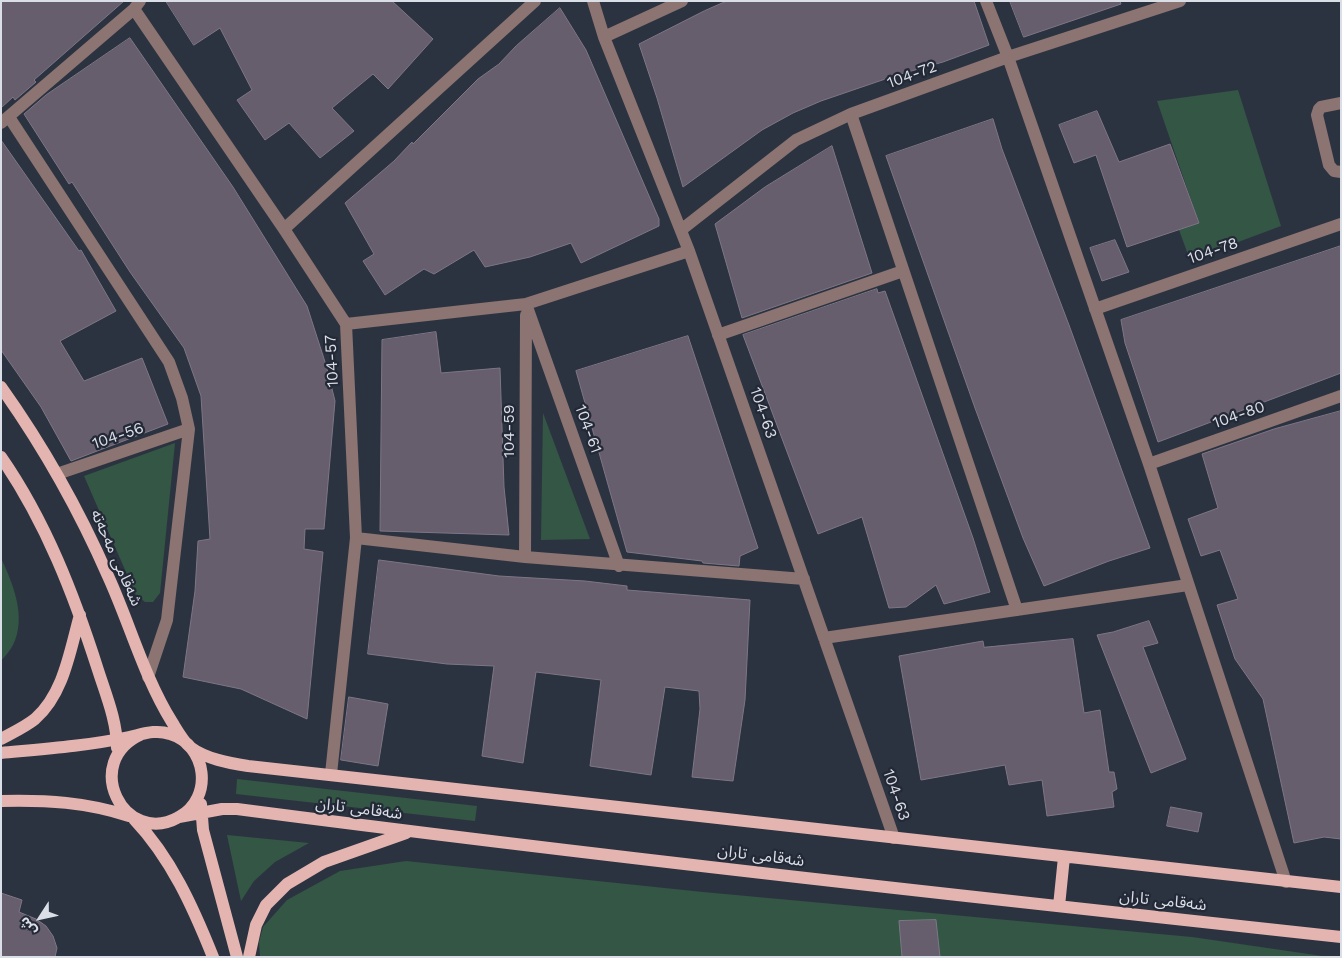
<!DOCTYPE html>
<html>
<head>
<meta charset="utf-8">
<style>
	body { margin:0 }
	#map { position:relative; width:1342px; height:958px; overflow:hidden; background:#2c3340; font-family:"Work Sans","Noto Sans Arabic",sans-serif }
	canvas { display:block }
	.frame { position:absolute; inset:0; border:2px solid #dadee7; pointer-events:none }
	.north { position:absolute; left:15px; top:893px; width:50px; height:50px; -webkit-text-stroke:4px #232936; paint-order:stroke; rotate:235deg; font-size:14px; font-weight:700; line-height:20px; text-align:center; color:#dadee7 }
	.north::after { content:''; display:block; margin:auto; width:18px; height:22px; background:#dadee7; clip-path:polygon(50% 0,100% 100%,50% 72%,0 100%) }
</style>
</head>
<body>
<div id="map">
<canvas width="1342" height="958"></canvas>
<div class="frame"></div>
<div class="north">ش</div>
</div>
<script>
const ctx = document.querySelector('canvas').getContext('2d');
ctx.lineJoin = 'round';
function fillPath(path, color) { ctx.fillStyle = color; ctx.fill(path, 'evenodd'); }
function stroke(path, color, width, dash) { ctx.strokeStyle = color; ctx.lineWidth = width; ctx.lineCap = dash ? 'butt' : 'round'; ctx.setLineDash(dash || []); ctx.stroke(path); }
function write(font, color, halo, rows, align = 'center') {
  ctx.font = font + ' "Work Sans","Noto Sans Arabic",sans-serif'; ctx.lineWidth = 4.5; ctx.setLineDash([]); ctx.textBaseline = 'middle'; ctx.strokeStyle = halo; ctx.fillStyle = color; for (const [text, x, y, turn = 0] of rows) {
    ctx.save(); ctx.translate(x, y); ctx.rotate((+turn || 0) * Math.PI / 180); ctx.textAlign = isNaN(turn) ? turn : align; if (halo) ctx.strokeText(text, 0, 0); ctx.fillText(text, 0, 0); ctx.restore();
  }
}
fillPath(new Path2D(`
	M1238,90L1281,226L1190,260L1179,230L1199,223L1157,101Z
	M543,413L590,539L541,540Z
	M175,443L160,593L153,602H145L136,595L84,476Z
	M1,558C13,584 27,617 13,645C10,651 5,656 1,661Z
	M237,779L477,806L475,821L236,794Z
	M227,835L309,843L275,862L254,881L241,901Z
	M406,861L703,892L1192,937L1329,957H260L259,942L263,927L287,900L340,871Z`), '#345645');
const building = new Path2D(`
	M1,1H124L34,80L36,82L15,100L13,97L1,108Z
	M166,1H392L433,39L388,89L373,74L332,108L354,131L320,158L289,123L265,140L237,100L252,90L220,28L194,45Z
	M727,1H974L989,45L943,62L897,75L821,101L793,113L762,130L683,187L657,98L639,44L704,11Z
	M1010,1H1120L1121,4L1024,37Z
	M560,8L586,50L659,219V226L581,263L571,243L530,257L485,267L474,250L434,274L424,269L385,295L363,261L374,254L345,203L394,161L412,142L413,144L478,79L499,64L516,46Z
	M130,38L233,187L307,306L326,365L335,401L324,529H305L304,549L323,552L307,719L241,689L183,677L195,591L198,541L210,539L201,396L184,348L130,272L72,182L69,184L24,114L46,95Z
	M1097,111L1119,162L1170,144L1199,223L1127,247L1096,155L1074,163L1059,125Z
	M993,119L1002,149L1069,325L1150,548L1109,561L1044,586L1023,538L975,408L886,156Z
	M1,140L79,251L81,250L116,311L60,341L84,381L142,358L168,424L71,461L41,407L1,350Z
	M832,146L872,273L742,318L715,224L765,187Z
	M1115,240L1129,272L1102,281L1090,248Z
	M1341,246V373L1158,442L1125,343L1121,320Z
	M877,289L878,293L885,291L973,538L990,592L944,604L936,585L906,607L889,608L862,517L818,534L743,335Z
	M436,332L441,373L500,368L504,487L509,535L380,531L382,340Z
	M688,336L758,548L740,556L739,566L703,563L702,561L627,552L576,371Z
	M1341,411V839L1324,837L1294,843L1263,699L1235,659L1217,605L1238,599L1220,550L1201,556L1188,519L1218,508L1202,454L1274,429Z
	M379,560L499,576L585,581L627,586V590L750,600L745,700L733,781L692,777L700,709L699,691L665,687L651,775L590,766L601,680L536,672L523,763L482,756L494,666L447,664L368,654Z
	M1149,621L1158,643L1143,647L1186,759L1151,773L1097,635L1113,632Z
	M1073,639L1084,713L1100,710L1109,772H1114L1117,789L1112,792L1114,807L1047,816L1042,780L1009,785L1005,765L921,780L899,656L983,641L984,647Z
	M349,697L388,704L378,766L341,760Z
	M1171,807L1202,813L1198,832L1167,826Z
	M1,893L22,900L19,912L36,919L46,926L53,936L57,948L55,957H1Z
	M936,920L940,957H902L899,921Z`);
fillPath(building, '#665e6d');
stroke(building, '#7e7686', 1);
stroke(new Path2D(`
	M593,1L604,37L689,251L894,838
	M986,1L1008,57L1149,464L1286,882
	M134,9L284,229L346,324L356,538L331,774
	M604,37L682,1
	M1341,103L1321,107L1319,109L1317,115L1329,165L1334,171L1341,172
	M851,114L1017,610
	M9,117L169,362L182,398L189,429L167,620L148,677
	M1,123L134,9L140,1
	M284,229L535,1
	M681,230L796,140L851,114L1008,57L1180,1
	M526,304L619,566
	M1095,309L1341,224
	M346,324L526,304L689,251
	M718,335L903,271
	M1149,464L1341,396
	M57,474L189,429
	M356,538L525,557L804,579
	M525,557L526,315
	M824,638L1188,585`), '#8b7472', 12);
stroke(new Path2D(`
	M1,387C43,446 79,510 108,576C130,624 144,677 172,722C177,730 183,741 190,747C206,759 229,763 248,766L1341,887
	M1,457C46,522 74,595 98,670C106,695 117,721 117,748
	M1,739C12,733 25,727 35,719C64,694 70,650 80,615
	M1,753C44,749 87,746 129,737C143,734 156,729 170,734C207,745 214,798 179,817C124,848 80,761 142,734
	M1,801C48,800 85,802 129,816
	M201,804L203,830L237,957
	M179,817L222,809H237C604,857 972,897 1341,937
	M134,819C171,858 193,907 213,957
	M1059,906L1064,857
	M249,957L256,925L266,905L287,884L324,862L406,833`), '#e4b4b0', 12);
write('16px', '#dadee7', '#232936', [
	["104-72",912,75,-20],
	["104-78",1213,251,-19],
	["104-57",332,361,-93],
	["104-63",763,413,71],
	["104-80",1239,415,-19],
	["104-61",588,429,70],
	["104-59",509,431,-90],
	["104-56",118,436,-19],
	["شەقامی مەحەتە",116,558,66],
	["104-63",896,795,71],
	["شەقامی تاران",359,809,7],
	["شەقامی تاران",761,856,7],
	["شەقامی تاران",1163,901,6]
]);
</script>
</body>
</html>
